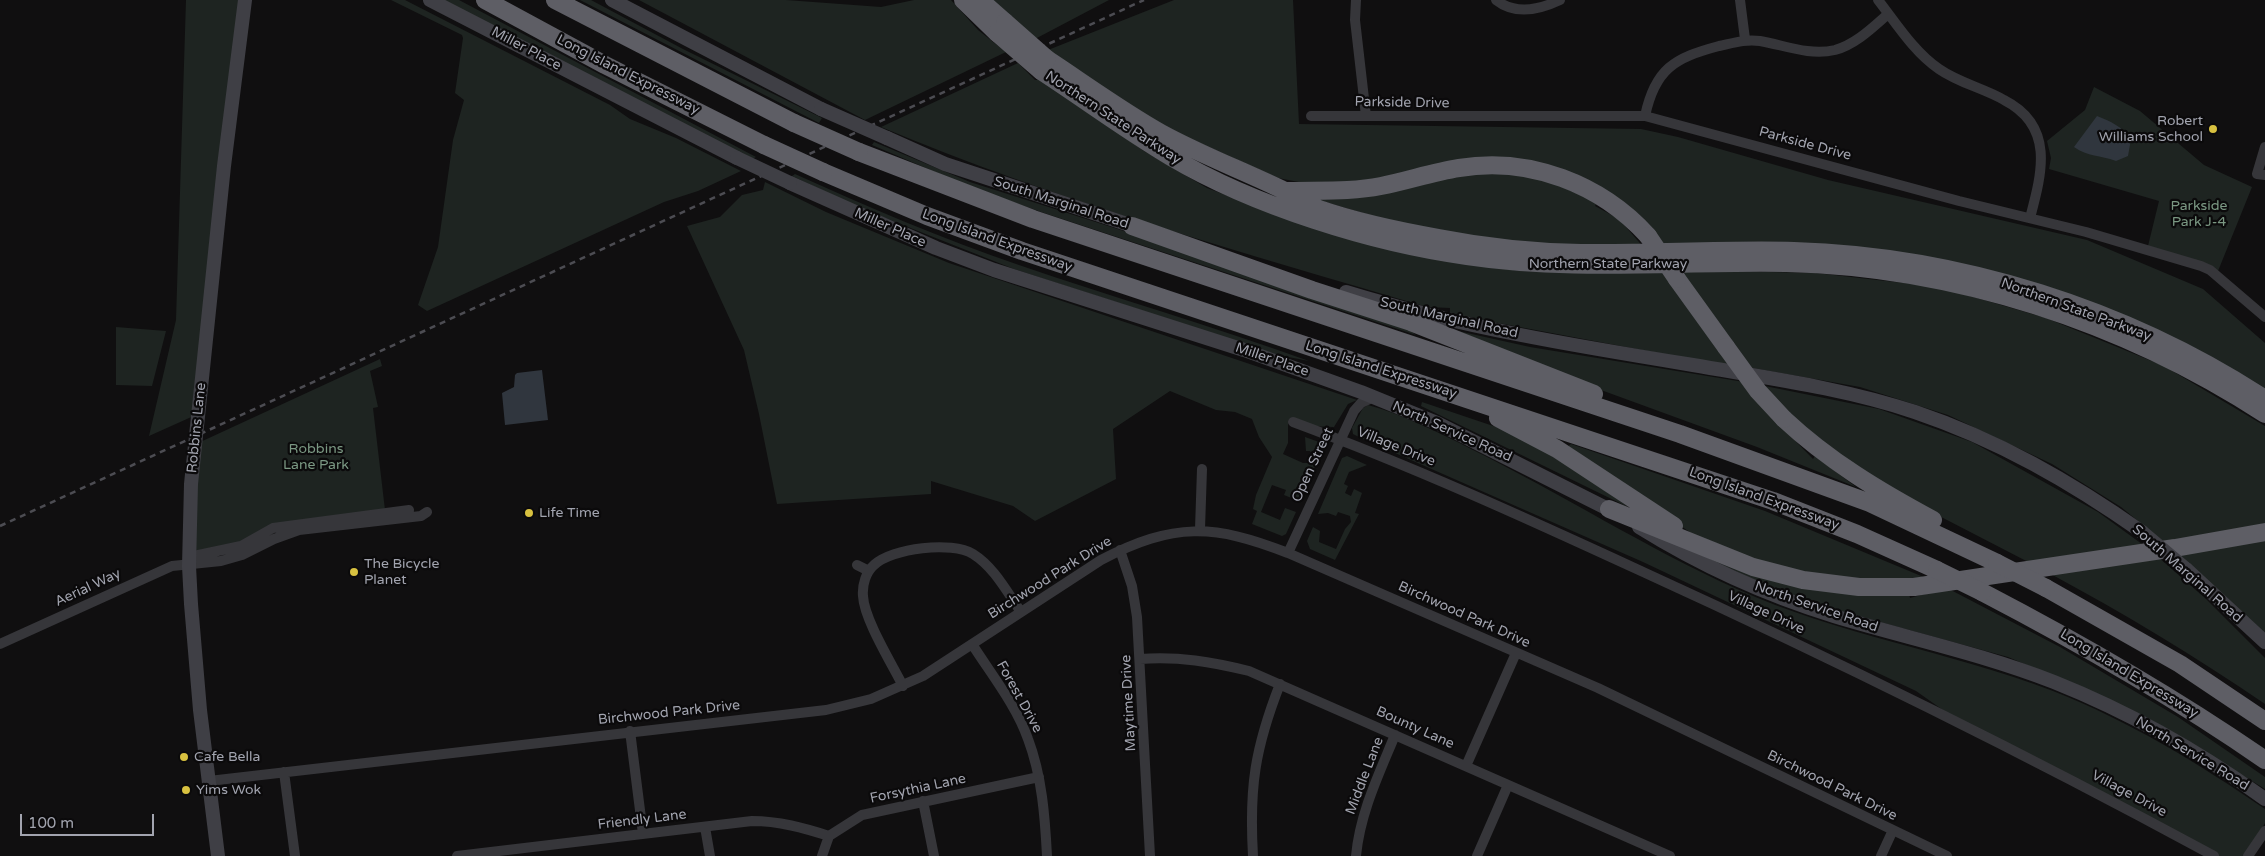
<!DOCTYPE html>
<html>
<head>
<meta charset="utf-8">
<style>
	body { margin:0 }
	#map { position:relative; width:2265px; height:856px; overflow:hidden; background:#100f10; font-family:"Varela Round",sans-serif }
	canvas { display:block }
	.scale { position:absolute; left:20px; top:814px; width:134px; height:22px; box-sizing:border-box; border:2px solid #a2a4af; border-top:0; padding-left:6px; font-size:15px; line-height:18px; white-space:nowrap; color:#a2a4af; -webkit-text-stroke:4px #0b0a0b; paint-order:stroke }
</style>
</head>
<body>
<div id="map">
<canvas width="2265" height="856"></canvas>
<div class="scale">100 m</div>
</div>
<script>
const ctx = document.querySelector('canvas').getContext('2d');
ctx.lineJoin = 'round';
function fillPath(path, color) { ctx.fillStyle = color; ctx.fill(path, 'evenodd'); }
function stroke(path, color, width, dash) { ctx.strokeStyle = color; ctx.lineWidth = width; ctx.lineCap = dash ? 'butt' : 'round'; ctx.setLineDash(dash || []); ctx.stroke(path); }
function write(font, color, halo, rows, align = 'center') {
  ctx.font = font + ' "Varela Round",sans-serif'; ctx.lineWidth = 4.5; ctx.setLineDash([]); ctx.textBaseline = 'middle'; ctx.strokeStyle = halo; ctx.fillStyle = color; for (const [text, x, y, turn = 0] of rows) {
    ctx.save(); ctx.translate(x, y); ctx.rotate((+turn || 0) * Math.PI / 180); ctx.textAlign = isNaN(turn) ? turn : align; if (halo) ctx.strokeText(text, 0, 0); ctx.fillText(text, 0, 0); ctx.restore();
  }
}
fillPath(new Path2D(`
	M186,0H243L198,414L149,436L176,320Z
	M391,0H405L610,105L630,119L676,138L741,171L698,191L664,202L427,311L418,305L438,247L453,140L464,100L455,93L463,38L462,35Z
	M440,0H459L756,157L752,159Z
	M580,0H591L683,49L822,118L819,123Z
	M639,0H786L881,7L914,0H951L978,30L1006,52L865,120Z
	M991,0H1109L1035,39Z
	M1174,0H1293L1299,124L1641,129L1678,137L1828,180L2087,240L2203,289L2265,343V392L2037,284L1666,248L1643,223L1519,162L1370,184L1319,186L1278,178L1157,124L1048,50Z
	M1018,63L1035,80H1044L1144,151L1207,188L1300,223L1455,262L1520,271L1595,273L1661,272L1666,276L1733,367L1450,314V308L1427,307C1244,253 1057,201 881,127Z
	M2094,87L2140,111L2204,165L2252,187L2216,276L2147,250L2159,201L2049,169L2051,158L2047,141L2085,110Z
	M874,142L970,182L1196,254L1406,328L1416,335L1041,212L968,186L872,145Z
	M1503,170L1539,177L1597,202L1595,206L1619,219L1645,249L1550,246L1424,231L1315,199L1456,174Z
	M795,174C868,207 943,239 1019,265C1115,298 1213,326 1309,361L1278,355L1014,269L860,208L792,176Z
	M765,182L826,212L949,263L1357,400L1348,404L1334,427L1306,426L1288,420V443L1283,454L1303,463H1316L1308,458L1312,454L1310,451H1306L1305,437L1319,442L1323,449L1319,446L1315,448L1317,452H1322L1299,501L1284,495L1286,490L1272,485L1261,512L1280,520L1285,508L1296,512L1286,534L1282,536L1252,524L1257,511L1253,509L1256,495L1272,457L1259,437L1252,419L1235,412L1216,410L1170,391L1113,429L1116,479L1035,521L1013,506L931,481V494L777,504L759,414L744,350L687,226L720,217L742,195L763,190Z
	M1679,270L1816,273L1939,287L2046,318L2164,366L2265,426V527L2166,544L2121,507L2052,464L1948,415L1860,387L1747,367Z
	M116,327L166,331L152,386L116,385Z
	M1458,331L1530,347L1744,382L1772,417L1813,459L1815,456L1856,487L1757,447L1590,386Z
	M380,359L382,366L370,371L378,407L373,408L385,510L274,525L238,543L190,552L196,444Z
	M1760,385L1879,409L1972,442L2098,512L2146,547L2034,565L1889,490L1837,458Z
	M1422,402L1514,433L1575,470L1630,508L1421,406Z
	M1368,405C1404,415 1440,433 1473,450C1562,494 1646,548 1737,589C1838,635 1949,651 2053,691C2129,721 2198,763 2265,809V823L2247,856H2214L1960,722L1916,691L1643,562L1361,438L1353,434L1352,428L1363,408Z
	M1571,444L1765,511L1926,578L1881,584L1782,571L1691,533L1567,447Z
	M1347,456L1367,465L1349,472L1344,484L1348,486L1345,493L1351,496L1354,489L1362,493L1355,513L1359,514L1335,560L1310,549L1307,541L1313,527L1320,531L1319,542L1336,549L1345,529L1351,522L1350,516L1338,512L1336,516L1328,513L1318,514L1342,458Z
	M2265,537V637L2176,552Z
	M2157,556L2205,598L2265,658V704C2195,656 2123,613 2049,573Z
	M1714,557L1909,594L1910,598L1947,588L2060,647L2178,717L2265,777V789L2167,729L2127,708L2008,657L1825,607L1779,591L1711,560Z`), '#1e2421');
fillPath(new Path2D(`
	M2097,116C2110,121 2123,127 2131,139L2128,156L2116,161C2100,155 2088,157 2074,147Z
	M542,370L548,420L505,425L502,393L514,387L515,375L517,373Z`), '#30363e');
stroke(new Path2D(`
	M1356,0L1355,20L1366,116
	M1496,0C1515,15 1539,10 1560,0
	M1740,0L1745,39
	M1878,0C1896,23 1914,52 1939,69C1959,83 1983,88 2004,100C2055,126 2042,173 2030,218
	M1311,116H1645L1959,201L2086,232L2201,266L2210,270L2265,317
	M1645,116C1655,69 1674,58 1719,46C1733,43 1745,39 1760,41C1784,45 1809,56 1835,50C1856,44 1872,28 1888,14
	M2265,147L2257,174L2265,175
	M1293,422C1412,466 1526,518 1641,571C1836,660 2026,754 2214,856
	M1200,529L1202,469
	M1120,550L1132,586L1137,617L1150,856
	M1288,553L1354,411L1361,403L1374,397
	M189,557L241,546L273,528L409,510
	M857,565L869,571
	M0,644L172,566L221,561L242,555L274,539L299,530L421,516L427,512
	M972,644C991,674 1016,705 1028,739C1042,776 1045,817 1047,856
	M1140,659C1179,656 1212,662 1249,671L1670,856
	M903,686C892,664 864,619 863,596C862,585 866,572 874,565C892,548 952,541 973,554C994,567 1007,592 1021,612
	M630,731L643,834
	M1466,766L1516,653
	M284,772L295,856
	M209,781L826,710L871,699L923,676L1101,560C1174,522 1214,524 1288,553L1598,688L1947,856
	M923,801L934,856
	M705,827L710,856
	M457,856L752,821C779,821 804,828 829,836
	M822,856L829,836L862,815L1039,777
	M1253,856C1249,787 1255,748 1280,684
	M1356,856C1360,813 1379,774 1395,735
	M1477,856L1508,785
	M1881,856L1893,830
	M2248,856L2265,831`), '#36363a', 10);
stroke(new Path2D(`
	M430,0L737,158
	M612,0L821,109
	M887,138L945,164L1142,229
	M790,183L936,248L994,270L1244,350L1361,392L1437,423L1616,513
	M1346,292C1460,327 1576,346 1693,365C1767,378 1843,388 1915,412C1998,440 2071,482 2142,532
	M1639,527C1700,565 1766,595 1834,616C1907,638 1983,654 2054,682C2129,712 2200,752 2265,799
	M2186,569L2265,642
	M218,856L200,710L191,604L189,566L191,484L224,166L245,0`), '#3f3f45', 14);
stroke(new Path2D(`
	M485,0L605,65L764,145
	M555,0L794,123
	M963,0L997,33
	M980,0L1005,22
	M1047,59C1085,84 1122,111 1161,133C1201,155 1244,171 1285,191C1296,196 1307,204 1319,209C1357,222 1399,231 1439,238C1485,247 1533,252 1581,253C1652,254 1723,249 1794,251C1960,256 2127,309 2265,399
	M1041,71C1084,99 1127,131 1171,157C1254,206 1372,243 1467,256C1573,272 1679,261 1786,263C1955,267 2123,322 2265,414
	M859,152L1033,219L1680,434L1870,503L1997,563
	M823,172L927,216L1022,251L1773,501L1857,534L1937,570
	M1286,191C1318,190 1351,192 1381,186C1407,181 1433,172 1459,168C1529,156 1601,184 1648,236
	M1132,226L1312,290L1411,322L1594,394
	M1677,279L1726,347
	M1498,418L1557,449L1674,526
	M1784,419C1829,461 1879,491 1933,520
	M1609,509L1753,567L1803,580L1859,587H1914L2175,548L2265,532
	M2046,588L2180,664L2265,721
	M1982,592C2080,643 2174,697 2265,760`), '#5e5e65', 18);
stroke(new Path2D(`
	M0,526L1144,0`), '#4c4c52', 2.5, [6, 5]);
stroke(new Path2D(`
	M821,109L887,138
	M737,158L790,183
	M2142,532L2186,569`), '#3f3f45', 14);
stroke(new Path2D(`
	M1005,22L1047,59
	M997,33L1041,71
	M794,123L859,152
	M764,145L823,172
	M1648,236L1677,279
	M1726,347L1758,391L1784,419
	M1997,563L2046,588
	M1937,570L1982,592`), '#5e5e65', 18);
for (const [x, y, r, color] of [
	[2213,129,5,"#d8c140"],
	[529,513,5,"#d8c140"],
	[354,572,5,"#d8c140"],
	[184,757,5,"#d8c140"],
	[186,790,5,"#d8c140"]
]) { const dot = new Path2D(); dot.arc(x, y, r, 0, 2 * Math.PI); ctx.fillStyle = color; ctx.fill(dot); stroke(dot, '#0b0a0b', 2); }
write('14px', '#a2a4af', '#0b0a0b', [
	["Miller Place",526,49,28],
	["Long Island Expressway",628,75,27],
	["Parkside Drive",1402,103,1],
	["Northern State Parkway",1113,118,33],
	["Parkside Drive",1805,144,15],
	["South Marginal Road",1061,203,18],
	["Miller Place",890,228,24],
	["Long Island Expressway",997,241,20],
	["Northern State Parkway",1608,264],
	["Northern State Parkway",2076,310,20],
	["South Marginal Road",1449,318,13],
	["Miller Place",1272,360,19],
	["Long Island Expressway",1381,370,18],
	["Robbins Lane",197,428,-84],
	["North Service Road",1452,432,24],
	["Village Drive",1396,447,22],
	["Open Street",1313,465,-65],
	["Long Island Expressway",1764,499,20],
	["South Marginal Road",2187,574,41],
	["Birchwood Park Drive",1050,578,-32],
	["Aerial Way",88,588,-25],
	["North Service Road",1816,607,19],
	["Village Drive",1766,613,25],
	["Birchwood Park Drive",1464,615,24],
	["Long Island Expressway",2129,674,31],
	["Forest Drive",1019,697,61],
	["Maytime Drive",1129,703,-93],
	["Birchwood Park Drive",669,713,-6],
	["Bounty Lane",1415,728,24],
	["North Service Road",2192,754,31],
	["Middle Lane",1365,776,-69],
	["Birchwood Park Drive",1832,786,26],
	["Forsythia Lane",918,789,-12],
	["Village Drive",2129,794,28],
	["Friendly Lane",642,820,-7]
]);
write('14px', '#a2a4af', '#0b0a0b', [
	["Robert",2203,121,"right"],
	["Williams School",2203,137,"right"],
	["Life Time",539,513],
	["The Bicycle",364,564],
	["Planet",364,580],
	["Cafe Bella",194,757],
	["Yims Wok",196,790]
], 'left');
write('14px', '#7b9883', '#0b0a0b', [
	["Parkside",2199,206],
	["Park J-4",2199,222],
	["Robbins",316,449],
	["Lane Park",316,465]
]);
</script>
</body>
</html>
